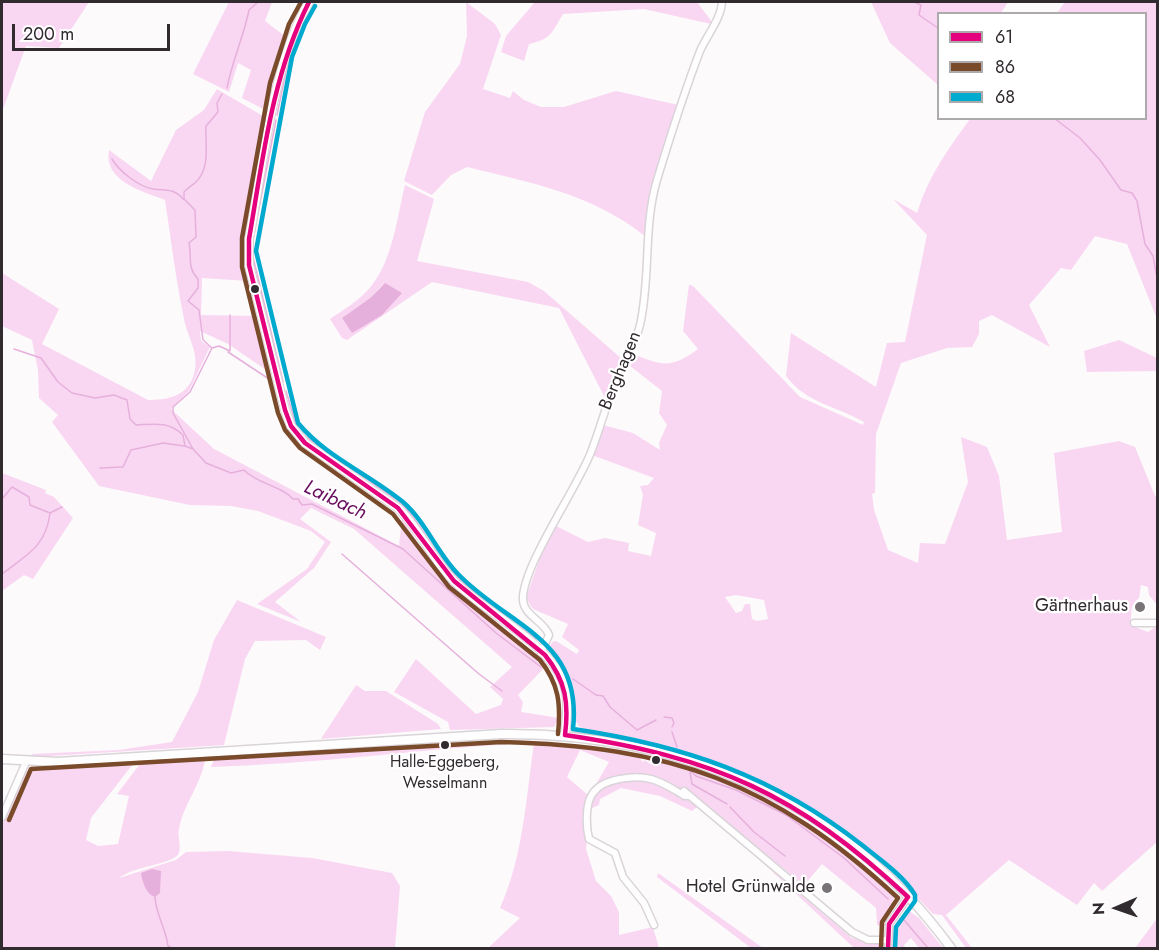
<!DOCTYPE html>
<html>
<head>
<meta charset="utf-8">
<style>
	body { margin:0 }
	#map { position:relative; width:1159px; height:950px; overflow:hidden; background:#fcfafb; font-family:Jost,sans-serif }
	canvas { display:block }
	.frame { position:absolute; inset:0; border:3px solid #312a2f; pointer-events:none }
	.legend { position:absolute; left:937px; top:12px; width:210px; height:108px; box-sizing:border-box; background:#fff; border:2px solid #adaaac; margin:0; padding:8px 10px; list-style:none; font-size:18px; color:#312a2f }
	.legend li { display:flex; align-items:center; gap:12px; height:30px }
	.legend b { width:30px; border:2px solid #adaaac }
	.north { position:absolute; left:1087px; top:878px; width:60px; height:60px; -webkit-text-stroke:4px #fff; paint-order:stroke; rotate:268deg; font-size:16px; font-weight:700; line-height:24px; text-align:center; color:#312a2f }
	.north::after { content:''; display:block; margin:auto; width:21px; height:27px; background:#312a2f; clip-path:polygon(50% 0,100% 100%,50% 72%,0 100%) }
	.scale { position:absolute; left:12px; top:24px; width:158px; height:27px; box-sizing:border-box; border:3px solid #312a2f; border-top:0; padding-left:8px; font-size:18px; line-height:21px; white-space:nowrap; color:#312a2f; -webkit-text-stroke:4px #fff; paint-order:stroke }
</style>
</head>
<body>
<div id="map">
<canvas width="1159" height="950"></canvas>
<div class="frame"></div>
<ul class="legend">
<li><b style="height:8px;background:#e5007d"></b>61</li>
<li><b style="height:8px;background:#7a4b2a"></b>86</li>
<li><b style="height:8px;background:#00a9ce"></b>68</li>
</ul>
<div class="north">N</div>
<div class="scale">200 m</div>
</div>
<script>
const ctx = document.querySelector('canvas').getContext('2d');
ctx.lineJoin = 'round';
function fillPath(path, color) { ctx.fillStyle = color; ctx.fill(path, 'evenodd'); }
function stroke(path, color, width, dash) { ctx.strokeStyle = color; ctx.lineWidth = width; ctx.lineCap = dash ? 'butt' : 'round'; ctx.setLineDash(dash || []); ctx.stroke(path); }
function write(font, color, halo, rows, align = 'center') {
  ctx.font = font + ' Jost,sans-serif'; ctx.lineWidth = 4.5; ctx.setLineDash([]); ctx.textBaseline = 'middle'; ctx.strokeStyle = halo; ctx.fillStyle = color; for (const [text, x, y, turn = 0] of rows) {
    ctx.save(); ctx.translate(x, y); ctx.rotate((+turn || 0) * Math.PI / 180); ctx.textAlign = isNaN(turn) ? turn : align; if (halo) ctx.strokeText(text, 0, 0); ctx.fillText(text, 0, 0); ctx.restore();
  }
}
fillPath(new Path2D(`
	M2,2H89L59,48L26,46L2,112Z
	M229,2H272L265,21L286,37L269,112L242,98L251,70L238,63L229,92L193,74Z
	M466,2L495,24L501,35L483,89L510,98L513,91L524,100L541,107H564L616,91L678,105L646,237C593,194 532,183 467,167L451,175L432,195L404,181L425,112L460,64L467,36Z
	M535,2H697L712,22L711,24L644,9L563,14C552,32 552,39 529,44L524,61L501,52L506,36Z
	M871,2H1008L1001,13L938,14V85L890,43Z
	M1065,2H1157V319L1127,244L1095,236L1071,270L1061,268L1029,305L1050,347L992,315L979,321V334L972,347L947,348L901,363L876,434L875,493L872,494L874,510L888,550L918,563L920,543L945,544L968,482L961,437L987,447L999,476L1007,540L1062,532L1054,453L1119,441L1135,447L1155,496L1157,495V605L1149,595L1148,587L1141,585L1139,598C1128,607 1133,613 1130,625L1148,632L1157,626V842L1102,891L1094,883L1077,905L1009,860L946,915L972,948H966L942,915L933,914C869,843 792,788 700,758C676,750 651,744 625,738C611,735 595,733 581,728C571,719 575,703 572,691C568,674 558,664 549,649L552,642L556,641L577,654L579,650L562,637L568,624L533,609L526,598L541,555L556,526L588,542L605,538L629,543L628,551L651,556L656,533L638,525L643,495L640,486L648,485L654,478L592,455L603,425L633,433L660,450L659,443L667,425L659,413L662,391L625,362L631,353C660,365 671,370 698,349L683,331L689,285L693,286L800,397L863,425L864,422C836,406 806,403 786,376L791,333L876,387L887,343L905,342L927,235L893,199L917,213C928,177 948,149 970,119L1146,118V14L1057,13ZM736,595L764,600L768,619L757,621L752,619L750,604H745L742,611L736,613L725,597Z
	M217,89L268,119L245,238L248,281L202,278L201,315L257,316L272,374L228,344L200,331L201,341L210,347L189,391L171,409L214,449L399,546L402,518L424,553L452,584L547,665L518,695L523,702L521,712L559,718L554,727L450,730L448,722L394,692L416,659L476,714L501,705L503,699L490,687L512,667L354,529L311,508L300,519L331,542L314,568L275,602L301,622L257,604L307,569L325,542L311,531L258,511L231,506L190,505L99,486L52,422L58,415L39,398L38,370L32,340L2,326V273L59,309L42,344L148,400C166,400 186,397 193,377C201,355 188,339 184,319C176,280 171,240 165,200C142,191 103,181 109,150L151,181L176,130L204,110Z
	M405,185L434,199L417,261L528,282L544,291L622,359L606,400L559,308L432,282L347,340L342,338L330,319C341,311 354,304 364,294C392,268 396,221 405,185ZM384,283L352,332L342,318L370,298Z
	M1119,340L1157,358V371L1087,372L1084,351Z
	M2,473L46,490L45,493L54,497L73,518L33,579L24,575L2,591Z
	M237,600L326,637L320,650L306,640L255,641L245,659L224,745L34,757L32,754L119,750L172,742L198,692L214,640Z
	M356,685L365,691H386L438,724L441,729L321,739Z
	M445,743H525C420,749 316,764 211,767L214,760Z
	M534,743L581,746L637,755L643,762L645,760L650,764L659,757C749,776 825,829 892,890L894,897L884,928L877,925L876,908L822,864L804,885L702,803L692,811L660,796L621,788L600,799L599,805L590,809V797L586,849L596,881L611,896L619,912V935L653,927L659,948H488L520,918L500,908C523,857 526,799 534,743ZM580,750L609,762L589,796L567,777Z
	M205,760C201,785 183,805 179,829C177,838 183,850 177,856C166,865 135,866 119,878L176,860L186,852L228,851L312,858L392,873L400,886L395,948H2V825L27,771L133,764L91,818L86,840L98,846L118,844L129,796L117,794L140,764Z
	M763,863L852,938L879,944L884,948H854Z
	M658,873L763,948H751L657,877Z
	M909,911L919,918L943,948H919L911,938L904,945L905,948H893C890,933 894,918 909,911Z
	M1156,920L1157,948H1135Z`), '#f9d7f2');
fillPath(new Path2D(`
	M385,283L402,293L382,315L352,333L342,318L370,298Z
	M152,869L161,871L160,893L155,897C147,895 142,882 141,873Z`), '#e6b0dc');
stroke(new Path2D(`
	M914,2L921,5L919,15L938,28
	M310,8L314,2
	M227,88C232,61 244,36 249,10L258,2
	M222,94L217,103L218,112L206,126C205,144 211,169 195,183C191,186 188,188 184,192V199L195,210L196,237L189,243C192,258 187,268 198,279V288L188,301L199,310L203,340L212,348L190,392L173,407V413L193,449L206,463L231,473L244,470C257,484 282,486 293,499H298L302,505L312,504L403,549L496,633L541,667
	M277,115L288,62
	M1054,118L1080,138L1100,160L1121,190L1132,193L1137,201L1145,244L1153,256L1158,283
	M112,159C119,171 139,187 153,189C166,191 174,188 183,199
	M254,234L276,120
	M253,257L283,382
	M212,348L219,346L230,351V315
	M14,349L41,358L58,382L72,393L95,398L114,395L127,400L130,419L136,425C155,424 168,421 183,435L185,446L193,449
	M228,352L272,381
	M286,391L297,428
	M302,434L401,503C421,522 431,549 450,569C474,596 507,617 536,639
	M100,468L123,467L131,450L163,443L184,446
	M2,499L12,487L29,497L30,505L50,513L62,507
	M342,554L479,674L502,691
	M2,574C26,555 46,547 50,513
	M549,674L555,683
	M573,679L596,695L603,696L610,707L637,730L656,720
	M664,717L672,718L674,723L672,727
	M672,732L677,747
	M687,768L696,776L736,790L786,815L844,858L888,899
	M690,772L692,784L727,804
	M730,807L754,832L785,856
	M155,897C156,915 166,929 168,946L172,948
	M904,920L928,948`), '#e6b0dc', 1.5);
const minor = new Path2D(`
	M1134,623H1158
	M541,653L549,635C544,621 524,616 523,600C521,568 578,487 591,452C600,429 606,405 615,383C623,364 635,345 640,325C651,277 643,227 657,180C670,137 684,93 700,51C707,35 721,19 722,2
	M684,791L852,932L868,940H887
	M2,817L26,762
	M654,925L644,903L623,877L615,853L589,839C586,827 585,803 593,793C603,778 636,775 651,779C663,782 674,790 685,796H690
	M888,948L889,924L908,897`);
const tertiary = new Path2D(`
	M309,2C272,64 263,166 249,239V265L285,410L291,426L305,443L398,508C420,529 432,559 454,581C483,611 551,644 564,684C569,700 567,719 565,735`);
const secondary = new Path2D(`
	M2,759L58,762L501,734C680,732 844,801 951,948`);
stroke(minor, '#d9d4d8', 9);
stroke(tertiary, '#d9d4d8', 10);
stroke(secondary, '#d9d4d8', 11);
stroke(minor, '#fffefe', 6);
stroke(tertiary, '#fffefe', 8);
stroke(secondary, '#fffefe', 8);
stroke(new Path2D(`
	M309,2C272,76 263,158 249,239V265L285,410L291,426L305,443L398,508L454,581L545,655C566,681 569,703 565,735
	M565,735C714,757 798,794 908,897
	M888,948L889,924L908,897`), '#e5007d', 4.5);
stroke(new Path2D(`
	M301,2L289,24L270,83L242,238V267L278,413L285,430L300,448L393,514L449,587L540,660C559,684 561,704 558,734
	M9,820L31,769L501,742C671,746 773,782 898,898L882,922L881,948`), '#7a4b2a', 4.5);
stroke(new Path2D(`
	M315,6L305,24L292,57L256,251L298,423C326,457 369,474 403,502C426,522 437,553 458,574C509,627 583,639 573,729C683,745 774,776 862,845C879,859 904,876 915,895V901L896,927L895,948`), '#00a9ce', 4.5);
for (const [x, y, r, color] of [
	[255,289,5,"#312a2f"],
	[1140,607,6,"#787376"],
	[445,745,5,"#312a2f"],
	[656,760,5,"#312a2f"],
	[827,888,6,"#787376"]
]) { const dot = new Path2D(); dot.arc(x, y, r, 0, 2 * Math.PI); ctx.fillStyle = color; ctx.fill(dot); stroke(dot, '#fff', 2); }
write('16px', '#312a2f', '#fff', [
	["Halle-Eggeberg,",445,763],
	["Wesselmann",445,784]
]);
write('18px', '#312a2f', '#fff', [
	["Berghagen",621,371,-68]
]);
write('18px', '#312a2f', '#fff', [
	["Gärtnerhaus",1128,607],
	["Hotel Grünwalde",815,888]
], 'right');
write('italic 20px', '#680d5e', '#fff', [
	["Laibach",335,501,25]
]);
</script>
</body>
</html>
